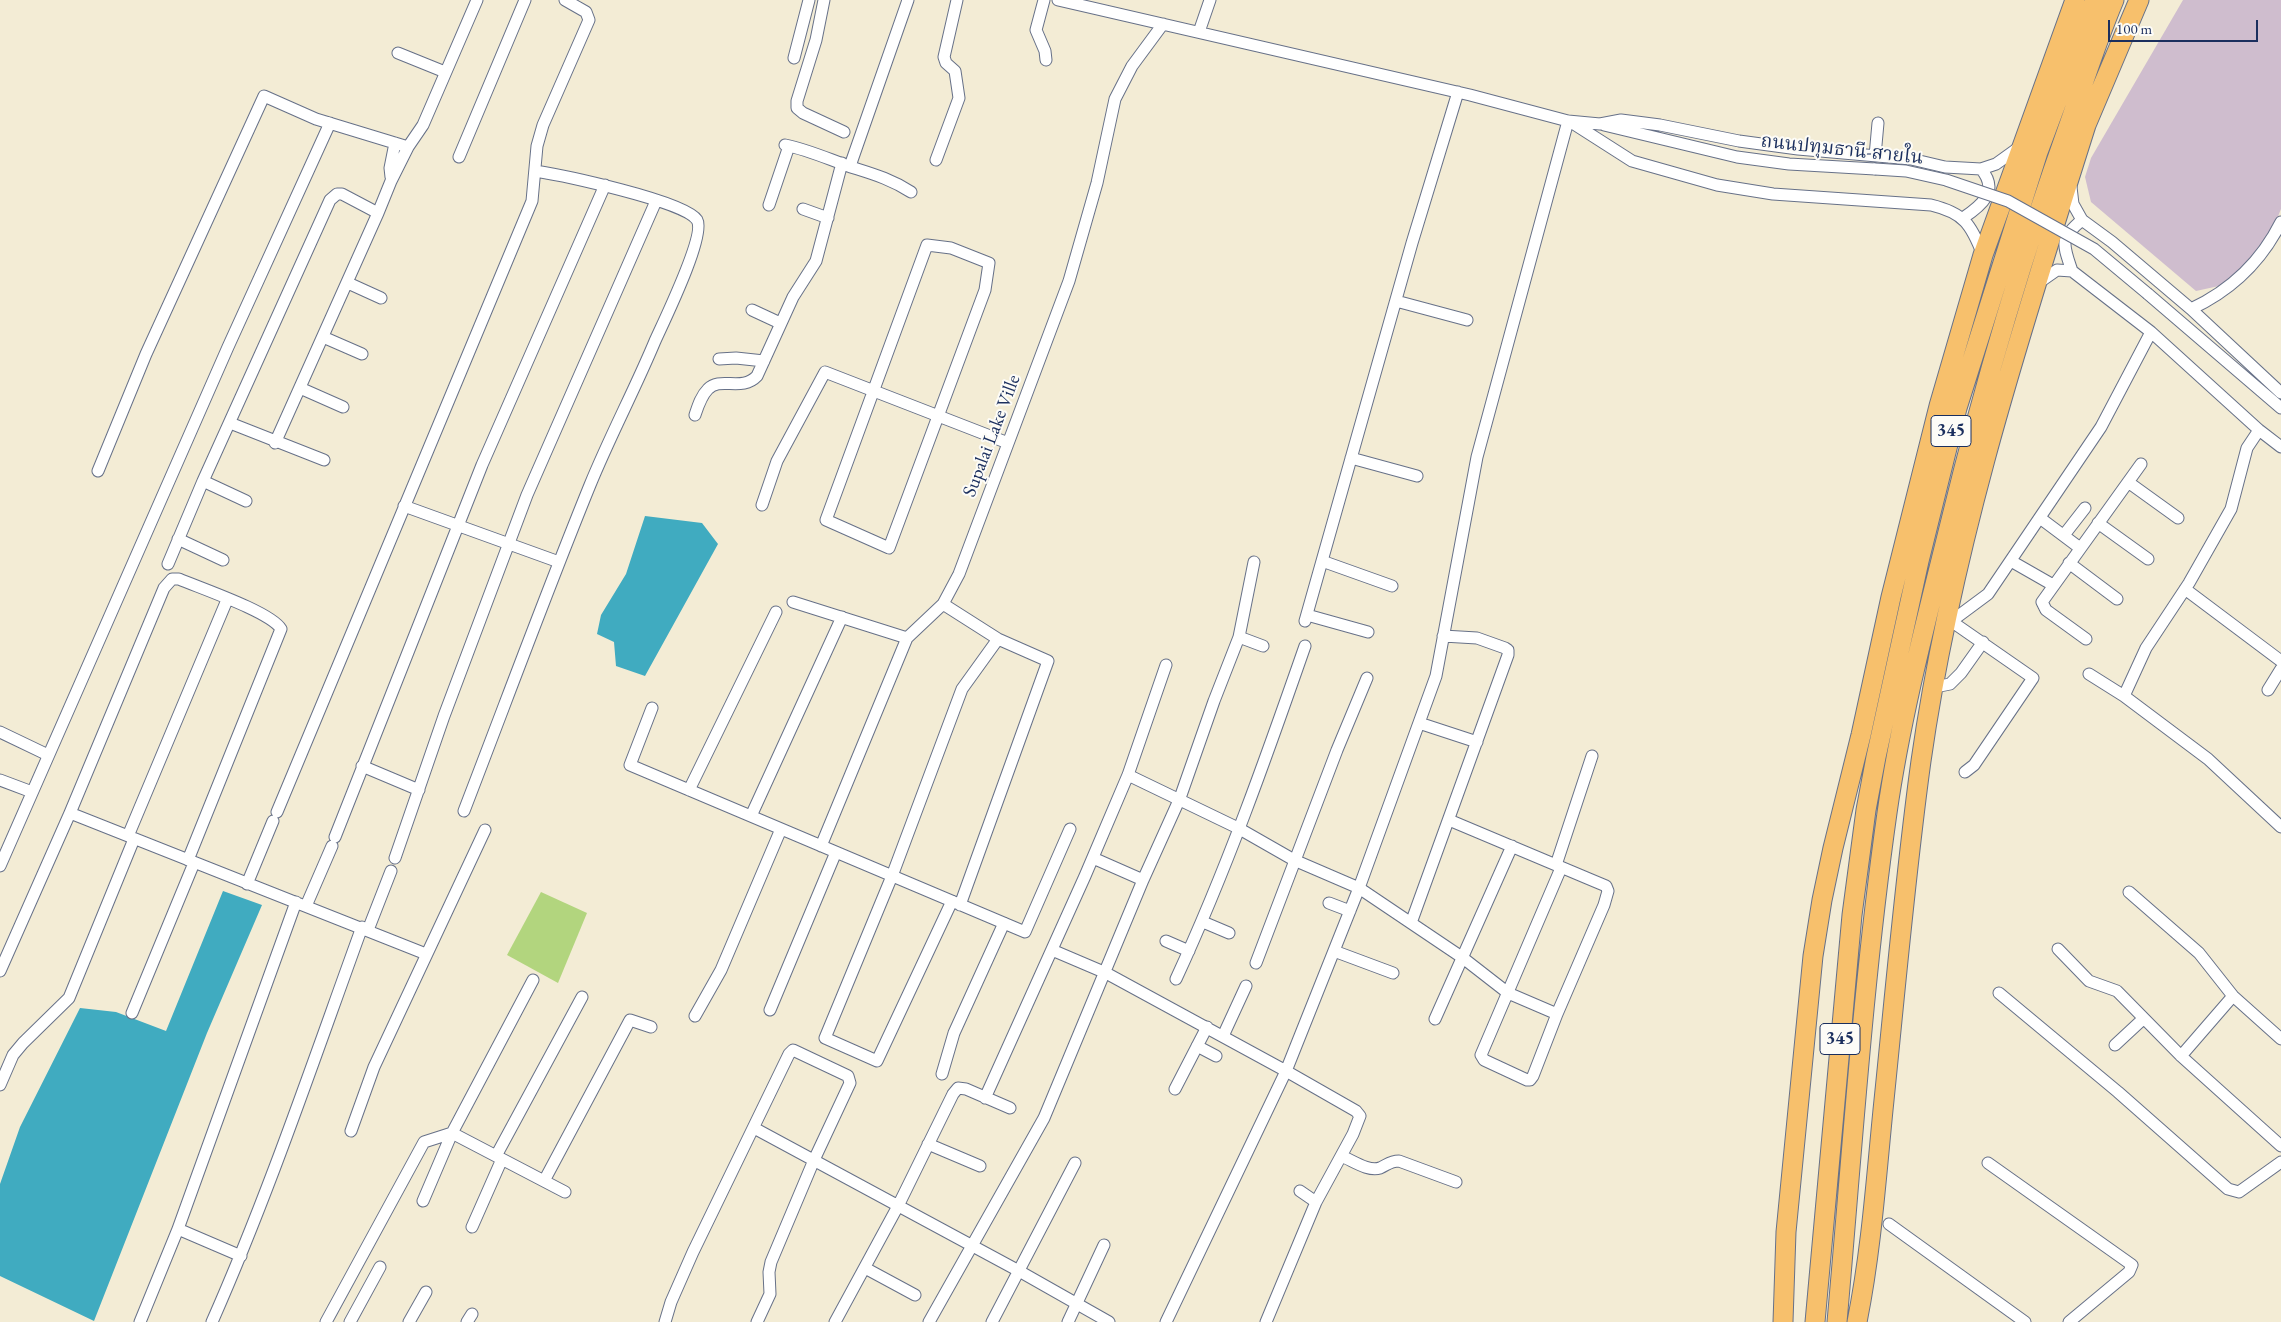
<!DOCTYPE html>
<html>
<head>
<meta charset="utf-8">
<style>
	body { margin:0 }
	#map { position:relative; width:2281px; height:1322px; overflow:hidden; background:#f3ecd5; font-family:"EB Garamond",serif }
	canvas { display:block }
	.scale { position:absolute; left:2108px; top:20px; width:150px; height:22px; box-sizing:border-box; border:2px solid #1b2f5e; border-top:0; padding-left:6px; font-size:15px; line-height:18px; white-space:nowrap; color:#1b2f5e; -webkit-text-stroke:4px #fdfcf7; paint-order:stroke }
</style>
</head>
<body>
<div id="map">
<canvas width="2281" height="1322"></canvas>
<div class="scale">100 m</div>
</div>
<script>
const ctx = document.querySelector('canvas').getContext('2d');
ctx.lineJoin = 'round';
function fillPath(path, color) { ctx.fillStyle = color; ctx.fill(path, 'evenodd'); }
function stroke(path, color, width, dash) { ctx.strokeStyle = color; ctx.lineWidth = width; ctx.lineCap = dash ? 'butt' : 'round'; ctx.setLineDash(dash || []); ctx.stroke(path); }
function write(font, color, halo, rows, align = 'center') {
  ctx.font = font + ' "EB Garamond","Noto Serif Thai",serif'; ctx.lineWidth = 4; ctx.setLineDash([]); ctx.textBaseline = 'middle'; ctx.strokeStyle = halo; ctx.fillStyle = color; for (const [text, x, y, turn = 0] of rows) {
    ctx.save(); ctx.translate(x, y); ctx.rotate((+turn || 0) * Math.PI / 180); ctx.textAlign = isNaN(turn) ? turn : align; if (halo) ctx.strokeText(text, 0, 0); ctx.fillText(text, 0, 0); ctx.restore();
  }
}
fillPath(new Path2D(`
	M2183,0H2281V209L2270,236L2256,256L2228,284L2196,291L2091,202L2085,177L2091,158Z`), '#cfbdce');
fillPath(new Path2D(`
	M541,892L587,913L558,983L507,955Z`), '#b2d57e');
fillPath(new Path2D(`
	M645,516L702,523L718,544L645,676L616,666L614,642L597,634L601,615L626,574Z
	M223,891L262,905L207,1033L94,1321L0,1276V1184L20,1127L80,1008L116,1012L166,1031Z`), '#40abc0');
const street = new Path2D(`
	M824,0L816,40L797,101V108L803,113L844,132
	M1044,0L1036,30L1045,51L1046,60
	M1058,0L1470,95L1568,121L1600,124L1621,120L1660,125L1739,141L1798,149L1911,159L1945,167L1981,169L1996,164L2021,146
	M1199,32L1210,0
	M398,53L445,72
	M794,58L809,0
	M1571,122L1632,161L1717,185L1773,194L1931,205C1964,213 1971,224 1983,255
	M1604,125L1737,157L1789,164L1875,169
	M785,145C809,150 828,159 851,167C873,174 891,179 911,192
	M1875,156L1878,123
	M459,157L525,0
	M936,160L959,98L955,71L946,63L944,57L957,0
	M850,166L908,0
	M391,177L390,168L395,143
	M2071,187L2073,204L2082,220L2112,242L2191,309L2281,393
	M769,205L789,146
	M803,209L828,218
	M1963,218C1981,206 2000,191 1981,169
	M927,245L951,248L989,263L985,290L889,548L826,520Z
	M2072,271C2063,244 2059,239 2082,220
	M348,283L381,298
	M2037,284L2057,270L2072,271L2151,332L2259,430L2281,447
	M2148,294L2281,408
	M1396,301L1467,320
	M2191,309C2232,290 2261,262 2281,222
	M752,310L780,323
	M323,337L362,354
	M719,359L736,358L764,361
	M300,388L343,407
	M695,415C698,406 701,396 708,389C720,376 742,392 757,376L793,297L816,261L842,163
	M230,423L324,460
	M275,443L378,213
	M1351,458L1417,476
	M98,471L146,354L264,96L316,119L408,147
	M203,481L246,501
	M2128,482L2178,518
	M762,505L777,461L825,372L1008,443
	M404,506L559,562
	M2040,518L2080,548
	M2098,523L2148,559
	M2064,535L2085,508
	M178,539L223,560
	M1322,561L1392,586
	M2011,561L2053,585
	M2069,563L2117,599
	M168,564L203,481L330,200L337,194H342L378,213L391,181L408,147L423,125L477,0
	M2185,589L2281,661
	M793,602L907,638
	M943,604L998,639L1048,661L960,905
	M1307,615L1368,632
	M1948,619L1957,617L1988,594L2101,427L2151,332
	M1948,619L2033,678L1974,765L1965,772
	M1305,621L1412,243L1458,92
	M1239,637L1263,646
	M2086,639L2046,610L2042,602L2141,464
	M2089,674L2124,696L2208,759L2281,827
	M1935,687L1950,684L1961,673L1983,642
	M2268,690L2281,669
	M2124,696L2146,648L2189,583L2231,509L2247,448L2259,430
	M652,708L630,765L1025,932L1070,829
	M1419,723L1477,742
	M0,732L48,755
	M362,766L419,790
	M1128,775L1238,828L1294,860L1359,888L1463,958L1508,993L1557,1014
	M0,780L32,792
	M689,790L776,612
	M464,811C506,702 546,593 590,485C610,436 635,389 655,341C664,321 706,235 697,220C685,201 561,175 535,171
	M277,812L532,201L537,146L543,125L589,20L586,12L565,0
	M70,813L426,954
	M751,816L842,617
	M1449,820L1594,881L1606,886L1608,891L1604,905L1557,1014L1533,1076L1530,1080H1527L1484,1060L1481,1055L1561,868
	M128,836L227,600
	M335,837L482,465L605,185
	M821,846L907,638L943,604L959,574L1069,281L1097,183L1115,99L1132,66L1163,24
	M395,858L444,716L527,495L656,201
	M1093,858L1143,880
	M1556,865L1592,756
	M0,866L228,347L330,123
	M247,884L273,821
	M2129,892L2199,953L2233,996L2281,1039
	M952,901L877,1061L825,1038L892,876L962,689L998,639
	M1329,903L1350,911
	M306,906L332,846
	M1203,922L1229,933
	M1411,923L1508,655V650L1505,648L1477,638L1443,636
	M368,930L391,871
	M1166,941L1189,951
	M2058,949L2089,981L2117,991L2181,1056L2281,1146
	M1052,950L1106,973L1286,1071L1356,1111L1360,1116L1353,1134L1316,1202L1266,1322
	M1334,951L1393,973
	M1256,963L1337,750L1367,678
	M0,971L70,813L164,588L172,579H179C200,588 271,612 281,629L188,860
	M1176,979C1226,871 1266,758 1305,646
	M1999,993L2118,1092L2228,1189L2239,1192L2281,1162
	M770,1010L836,852
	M132,1013L194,863
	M695,1016L721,970L781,829
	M1435,1019L1512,846
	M1223,1036L1246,986
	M2115,1045L2143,1019
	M1197,1046L1216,1056
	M2181,1056L2233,996
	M942,1074L954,1033L1004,923
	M0,1085L13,1055L23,1043L69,998L134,839
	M1175,1089L1207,1027
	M985,1098L1085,876L1128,775L1166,665
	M754,1128L1019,1271L1109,1322
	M351,1131L374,1067L485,830
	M928,1144L980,1166
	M496,1156L582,997
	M1341,1156C1352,1160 1368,1172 1380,1168C1387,1165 1390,1161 1399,1161L1456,1182
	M1988,1163L2132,1265L2129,1272L2069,1322
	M544,1181L630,1020L651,1027
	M1300,1191L1316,1202
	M423,1201L452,1133L565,1192
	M1889,1224L2025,1322
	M472,1227L502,1159
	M178,1229L241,1256
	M865,1268L915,1295
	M140,1322L178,1229L296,902
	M212,1322C269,1193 314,1059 362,927
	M326,1322L424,1142L452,1133L533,980
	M350,1322L380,1267
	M409,1322L426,1292
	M467,1322L472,1314
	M665,1322L671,1302L693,1252L789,1054L793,1050L848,1076L850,1083L814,1160L771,1262L769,1272L770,1294L757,1322
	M835,1322L898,1206L953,1094L958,1088L966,1089L1010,1108
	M929,1322L1044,1118L1143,880L1180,798L1214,701L1239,637L1254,562
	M992,1322L1075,1163
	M1068,1322L1104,1245
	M1166,1322L1286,1071L1359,888L1436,676L1477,457L1568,121`);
const primary = new Path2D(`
	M1783,1322L1786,1232L1813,956L1822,900L1833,848L1861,735L1891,597L1939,406L1983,255L2075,0
	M1815,1322L1852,915L1866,810L1876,757L1919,561L1957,408L2038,152L2095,0
	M1837,1322C1852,1152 1863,982 1887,813C1901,715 1927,617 1951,520C1984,385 2023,253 2070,122C2084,81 2097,40 2114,0
	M1857,1322C1871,1252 1876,1181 1883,1110C1895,994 1905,877 1921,761C1950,557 2012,359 2074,163L2086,125L2139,0`);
stroke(street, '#677188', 13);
stroke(primary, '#677188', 21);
stroke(street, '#fff', 11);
stroke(primary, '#f7c06c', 19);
const streetBridge = new Path2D(`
	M1875,169L1906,171L1946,180L2008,201L2094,249L2148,294`);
stroke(streetBridge, '#677188', 13, []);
stroke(streetBridge, '#fff', 11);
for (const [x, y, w] of [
	[1951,431,40],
	[1840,1039,40]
]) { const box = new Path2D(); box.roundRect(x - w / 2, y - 15.5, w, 31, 4); ctx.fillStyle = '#fdfcf7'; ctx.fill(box); stroke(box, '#1b2f5e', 1); }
write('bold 18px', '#1b2f5e', null, [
	["345",1951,431],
	["345",1840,1039]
]);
write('19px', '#1b2f5e', '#fdfcf7', [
	["ถนนปทุมธานี-สายใน",1842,150,6],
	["Supalai Lake Ville",992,436,-69]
]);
</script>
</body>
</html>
